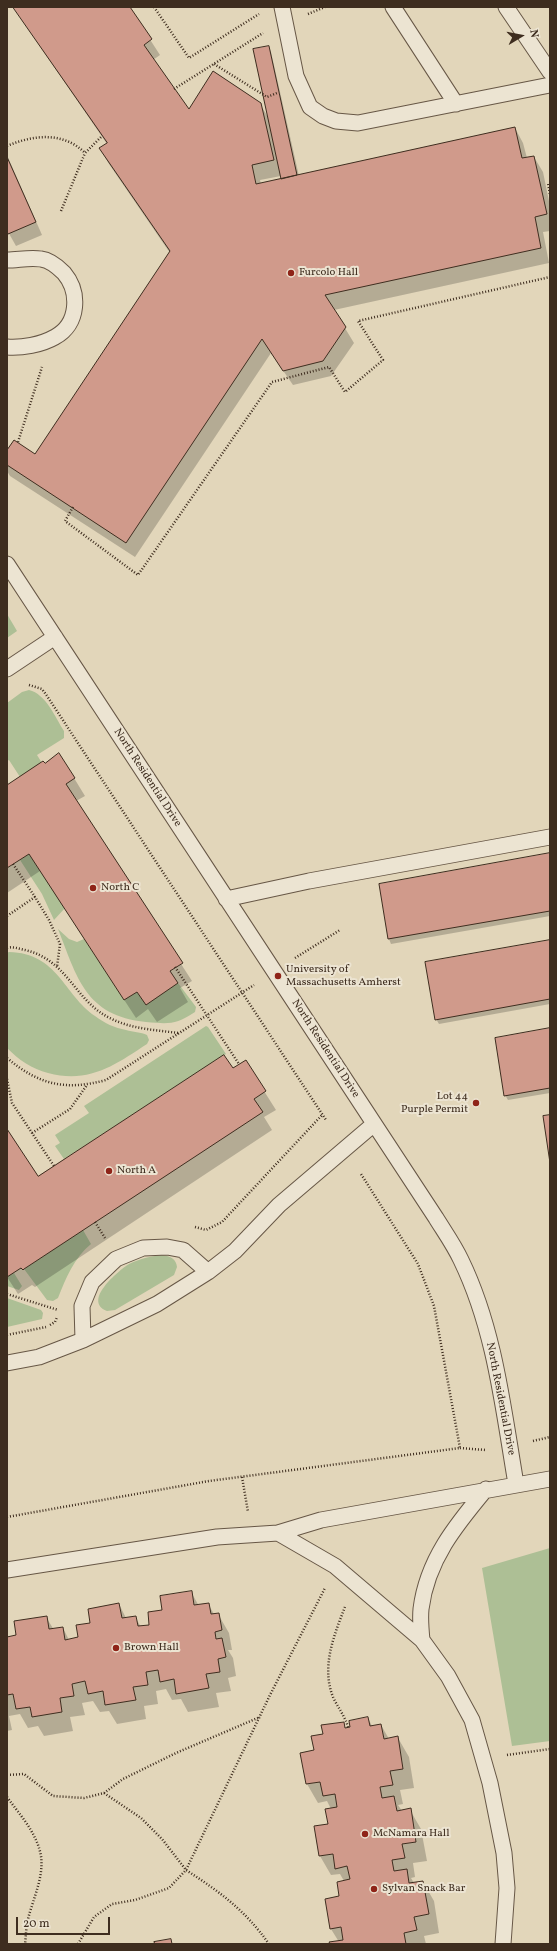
<!DOCTYPE html>
<html>
<head>
<meta charset="utf-8">
<style>
	body { margin:0 }
	#map { position:relative; width:557px; height:1951px; overflow:hidden; background:#e2d6ba; font-family:Vollkorn,serif }
	canvas { display:block }
	.frame { position:absolute; inset:0; border:8px solid #3e2d1f; pointer-events:none }
	.north { position:absolute; left:501px; top:16px; width:40px; height:40px; -webkit-text-stroke:3px #ece4d2; paint-order:stroke; rotate:80deg; font-size:11px; font-weight:700; line-height:16px; text-align:center; color:#3e2d1f }
	.north::after { content:''; display:block; margin:auto; width:14px; height:18px; background:#3e2d1f; clip-path:polygon(50% 0,100% 100%,50% 72%,0 100%) }
	.scale { position:absolute; left:16px; top:1917px; width:94px; height:18px; box-sizing:border-box; border:2px solid #3e2d1f; border-top:0; padding-left:5px; font-size:12px; line-height:14px; white-space:nowrap; color:#3e2d1f; -webkit-text-stroke:3px #ece4d2; paint-order:stroke }
</style>
</head>
<body>
<div id="map">
<canvas width="557" height="1951"></canvas>
<div class="frame"></div>
<div class="north">N</div>
<div class="scale">20 m</div>
</div>
<script>
const ctx = document.querySelector('canvas').getContext('2d');
ctx.lineJoin = 'round';
function fillPath(path, color) { ctx.fillStyle = color; ctx.fill(path, 'evenodd'); }
function stroke(path, color, width, dash) { ctx.strokeStyle = color; ctx.lineWidth = width; ctx.lineCap = dash ? 'butt' : 'round'; ctx.setLineDash(dash || []); ctx.stroke(path); }
function write(font, color, halo, rows, align = 'center') {
  ctx.font = font + ' Vollkorn,serif'; ctx.lineWidth = 4; ctx.setLineDash([]); ctx.textBaseline = 'middle'; ctx.strokeStyle = halo; ctx.fillStyle = color; for (const [text, x, y, turn = 0] of rows) {
    ctx.save(); ctx.translate(x, y); ctx.rotate((+turn || 0) * Math.PI / 180); ctx.textAlign = isNaN(turn) ? turn : align; if (halo) ctx.strokeText(text, 0, 0); ctx.fillText(text, 0, 0); ctx.restore();
  }
}
fillPath(new Path2D(`
	M7,614L17,631L7,638Z
	M29,690C46,694 55,717 64,731V738L37,755L42,763L20,777L9,760L7,761V703L22,692Z
	M29,854L65,908L54,920L42,894L20,860Z
	M58,929L69,939L77,942L84,939L124,1000L137,992L146,1004L178,983L196,1007L195,1012C175,1025 169,1024 146,1022C85,1016 77,977 58,929Z
	M9,952C58,953 64,995 95,1016C104,1023 115,1028 126,1030C133,1032 141,1032 147,1035L149,1040L147,1044C115,1065 89,1084 48,1073C32,1069 19,1060 7,1048V953Z
	M206,1026L208,1027L226,1054L64,1159L55,1146L60,1143L55,1135L89,1113L84,1106Z
	M83,1230L91,1244C74,1258 66,1278 58,1298L53,1301L47,1300L24,1269Z
	M162,1255C171,1256 176,1259 177,1267L174,1275L115,1310L107,1311C82,1301 118,1271 129,1264C139,1259 151,1256 162,1255Z
	M14,1273L22,1286L19,1290L7,1286V1276Z
	M7,1298L41,1310L43,1313L42,1319L7,1327Z
	M550,1548V1741L512,1746L482,1568Z`), '#adbf95');
fillPath(new Path2D(`
	M13,7H129L160,55L153,60L189,111L260,104L268,117L269,47L271,52L299,176L515,128L523,143L527,158L534,157L543,172L550,206V231L543,232L549,263L334,310L354,343L331,376L293,385L271,353L135,557L10,476L7,471V452L35,455L170,253L109,164L100,149L107,144ZM281,176L282,179L261,184L260,180Z
	M7,155L42,235L16,246L7,230Z
	M74,778L85,796L76,801L192,981L180,988L188,1002L157,1022L148,1009L136,1018L40,871L7,893V786Z
	M550,854V916L391,944L389,939L380,885Z
	M550,941V1004L439,1024L436,1019Z
	M550,1029V1093L508,1100L505,1095Z
	M245,1061L276,1110L264,1117L272,1130L35,1287L32,1285L18,1294L7,1277V1132L38,1178Z
	M191,1592L199,1606L208,1604L214,1614H218L229,1633L232,1650H228L233,1658L236,1676L228,1678L231,1691L216,1693L219,1707L188,1712L181,1699L172,1700L166,1689L156,1691L158,1704L144,1706L146,1719L117,1724L109,1711L100,1712L93,1701L82,1703L85,1715L70,1717L73,1731L44,1736L38,1726L28,1728L20,1714L9,1716L12,1730L7,1731V1638L17,1636L46,1617L54,1630L63,1628L69,1640L79,1638L91,1624L119,1604L126,1618L135,1617L141,1627L151,1626L163,1611Z
	M368,1718L372,1726L381,1725L389,1739L398,1738L409,1757L414,1788L400,1790L403,1804L398,1805L402,1811L410,1810L421,1829L427,1861L413,1863L415,1877L411,1878L414,1883L423,1882L434,1901L439,1933L424,1936L426,1944H331L339,1942L331,1929L344,1881L340,1874L331,1875L320,1856L331,1809L327,1801L318,1803L307,1784L301,1753L315,1751L324,1734L343,1723L346,1729Z`), '#0003');
const building = new Path2D(`
	M13,7H130L152,39L144,45L189,109L213,71L261,103L274,160L252,165L256,184L515,127L522,158L534,156L547,214L535,217L541,248L325,295L346,327L323,361L283,371L262,339L126,543L7,465V450L14,440L35,454L170,251L99,148L107,143Z
	M269,46L297,175L281,179L253,49Z
	M7,157L36,222L8,234L7,232Z
	M59,753L75,778L66,784L183,963L170,971L178,983L146,1005L137,992L124,1000L29,854L7,868V785L43,761L45,763Z
	M550,853V911L388,939L379,884Z
	M550,940V999L435,1020L425,962Z
	M550,1028V1088L504,1096L495,1038Z
	M224,1055L233,1068L246,1060L266,1091L254,1099L263,1112L24,1269L23,1270L21,1268L7,1277V1129L38,1176Z
	M550,1115V1163L543,1116Z
	M192,1591L194,1605L209,1603L211,1614L219,1613L222,1630L215,1632L216,1639L222,1638L226,1657L218,1659L220,1672L206,1674L209,1688L176,1694L174,1679L160,1682L158,1670L146,1672L148,1685L133,1687L136,1700L105,1705L103,1691L88,1694L85,1681L72,1684L74,1696L60,1698L62,1712L32,1717L30,1707L16,1709L13,1694L7,1695V1637L16,1635L14,1621L47,1616L49,1629L63,1627L65,1640L78,1637L76,1625L90,1623L88,1609L119,1603L122,1618L136,1616L138,1626L149,1625L148,1612L162,1610L160,1596Z
	M368,1717L370,1726L381,1724L384,1739L398,1736L403,1769L390,1771L393,1785L380,1787L382,1798L394,1796L397,1811L411,1808L416,1842L402,1844L405,1858L392,1860L394,1871L407,1869L409,1883L423,1881L429,1914L414,1917L417,1930L404,1933L406,1944H330L329,1942L343,1940L341,1927L330,1929L325,1899L339,1896L337,1882L350,1879L347,1866L335,1869L333,1854L319,1856L314,1826L328,1824L325,1809L337,1807L335,1794L323,1796L320,1782L306,1784L300,1753L314,1750L311,1736L323,1734L321,1725L344,1722L345,1728L350,1727L349,1721Z
	M171,1939L172,1944H155L154,1942Z`);
fillPath(building, '#d09a8b');
stroke(building, '#3e2d1f', 1);
const lane = new Path2D(`
	M282,7L296,76L310,107L323,116L336,121L358,123L550,85
	M393,7L456,104
	M506,7L550,72
	M7,260C18,260 30,257 41,259C50,260 58,267 64,273C80,292 79,324 55,337C41,345 22,348 7,347
	M7,564L436,1218C444,1231 454,1245 461,1260C495,1330 503,1408 516,1484
	M7,669L55,637
	M226,899L309,881L550,837
	M83,1340L82,1306L92,1282L116,1259L143,1248L167,1247L183,1250L208,1272
	M7,1363L39,1357L83,1340L157,1304L208,1272L235,1251L279,1205L374,1124
	M278,1533L321,1520L550,1479
	M7,1570L217,1537L278,1533L335,1566L422,1640L448,1676L472,1720L490,1783L504,1853L507,1888L503,1944
	M422,1640C421,1630 420,1619 421,1609C427,1560 456,1525 486,1489`);
stroke(lane, '#675746', 17);
stroke(new Path2D(`
	M154,7L189,58L259,14
	M308,14L325,7
	M214,64L267,97L277,93
	M174,89L263,33
	M7,146C33,135 63,131 85,153L102,136
	M550,183H548L550,195
	M61,211L85,153
	M18,442L42,367
	M73,507L65,521L138,575L272,382L329,367L345,392L383,360L358,321L550,277
	M29,685L42,689L47,696L326,1120
	M13,864L35,897
	M7,916L35,897L49,920L60,944L57,967
	M7,948C13,946 19,949 25,950C69,960 75,1003 112,1019C132,1029 156,1030 178,1033
	M295,958L340,930
	M175,967L239,1064
	M7,1058C39,1085 66,1091 106,1080L254,985
	M7,1079L12,1103L54,1166
	M32,1133L70,1109L87,1085
	M95,1222L105,1238
	M195,1227L206,1230L222,1222L322,1115
	M7,1294L58,1310
	M50,1325L55,1322L57,1317
	M7,1335L46,1327
	M533,1441L550,1437
	M460,1448L486,1450
	M242,1477L248,1512
	M7,1517L209,1481L460,1448L434,1306L418,1264L361,1174
	M345,1607C334,1635 321,1667 333,1697C338,1708 345,1716 348,1727
	M507,1755L550,1749
	M7,1775L24,1774L53,1796L84,1798L104,1793L123,1779L176,1753L260,1717
	M104,1793L141,1818L162,1839L186,1870L270,1695L325,1588
	M7,1797C20,1815 37,1833 41,1856C44,1877 33,1899 28,1919C26,1927 26,1936 25,1944
	M78,1944L94,1917L112,1904L135,1900L169,1888L186,1870C220,1892 245,1910 269,1944`), '#3e2d1f', 2.5, [1, 2]);
stroke(lane, '#ece4d2', 15);
for (const [x, y, r, color] of [
	[291,273,4,"#8f2418"],
	[93,888,4,"#8f2418"],
	[278,976,4,"#8f2418"],
	[476,1103,4,"#8f2418"],
	[109,1171,4,"#8f2418"],
	[116,1648,4,"#8f2418"],
	[365,1834,4,"#8f2418"],
	[374,1889,4,"#8f2418"]
]) { const dot = new Path2D(); dot.arc(x, y, r, 0, 2 * Math.PI); ctx.fillStyle = color; ctx.fill(dot); stroke(dot, '#ece4d2', 1.5); }
write('11px', '#3e2d1f', '#ece4d2', [
	["Furcolo Hall",299,273],
	["North C",101,888],
	["University of",286,970],
	["Massachusetts Amherst",286,983],
	["Lot 44",468,1097,"right"],
	["Purple Permit",468,1110,"right"],
	["North A",117,1171],
	["Brown Hall",124,1648],
	["McNamara Hall",373,1834],
	["Sylvan Snack Bar",382,1889]
], 'left');
write('11px', '#3e2d1f', '#ece4d2', [
	["North Residential Drive",147,778,57],
	["North Residential Drive",325,1049,57],
	["North Residential Drive",500,1399,79]
]);
</script>
</body>
</html>
